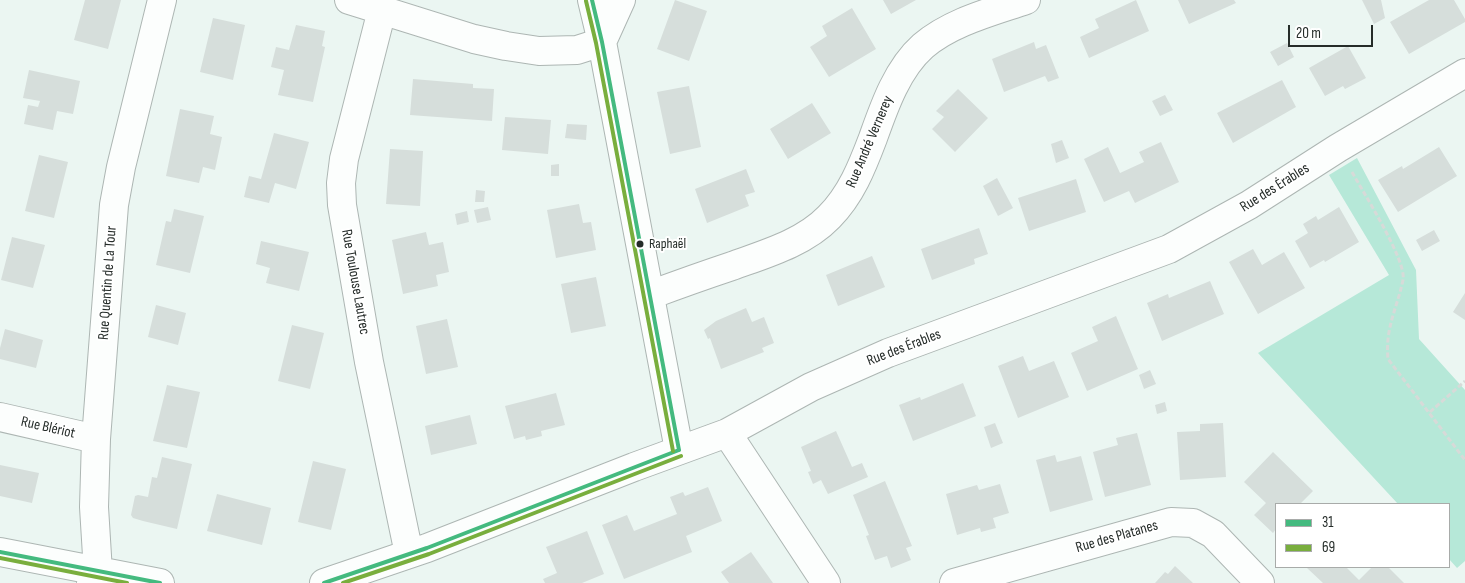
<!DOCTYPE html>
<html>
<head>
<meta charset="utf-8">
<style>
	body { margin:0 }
	#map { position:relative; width:1465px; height:583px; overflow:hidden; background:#ebf6f2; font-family:"Sofia Sans Condensed",sans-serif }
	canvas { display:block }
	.legend { position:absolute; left:1275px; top:503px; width:175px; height:65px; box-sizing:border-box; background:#fff; border:1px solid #a8aba9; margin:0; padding:6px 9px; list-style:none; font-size:15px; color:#252c29 }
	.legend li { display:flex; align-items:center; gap:10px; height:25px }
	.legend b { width:25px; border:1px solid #a8aba9 }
	.scale { position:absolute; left:1288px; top:25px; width:85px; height:22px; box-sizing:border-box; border:2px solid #252c29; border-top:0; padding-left:6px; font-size:15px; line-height:18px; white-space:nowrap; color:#252c29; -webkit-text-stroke:4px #fff; paint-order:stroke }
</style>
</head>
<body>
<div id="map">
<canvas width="1465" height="583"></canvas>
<ul class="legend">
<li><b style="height:6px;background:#44ba7f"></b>31</li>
<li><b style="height:6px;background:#79ae3d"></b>69</li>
</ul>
<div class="scale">20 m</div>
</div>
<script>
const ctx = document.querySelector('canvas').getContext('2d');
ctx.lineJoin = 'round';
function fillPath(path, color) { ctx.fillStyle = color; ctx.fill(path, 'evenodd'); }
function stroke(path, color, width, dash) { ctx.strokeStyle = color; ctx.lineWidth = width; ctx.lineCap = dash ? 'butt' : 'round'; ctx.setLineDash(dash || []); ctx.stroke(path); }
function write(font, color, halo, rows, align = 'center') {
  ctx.font = font + ' "Sofia Sans Condensed",sans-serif'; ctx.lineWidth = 4; ctx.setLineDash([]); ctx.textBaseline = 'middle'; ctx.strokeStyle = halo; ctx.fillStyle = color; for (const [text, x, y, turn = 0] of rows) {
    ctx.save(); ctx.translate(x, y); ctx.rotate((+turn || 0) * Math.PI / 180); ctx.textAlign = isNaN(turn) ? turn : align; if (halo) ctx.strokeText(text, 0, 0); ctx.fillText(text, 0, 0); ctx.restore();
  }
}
fillPath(new Path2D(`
	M1357,158L1416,270L1419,339L1465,390V561L1457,568L1449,559V504H1398L1258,353L1389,275L1329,175Z`), '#b6e8d8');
fillPath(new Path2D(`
	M85,0H121L108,49L74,40Z
	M675,0L707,11L689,61L657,49Z
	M883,0H916L891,14Z
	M1136,0L1149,31L1089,58L1080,37L1099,28L1095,19Z
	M1178,0H1234L1236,3L1189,24Z
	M1362,0H1381L1385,18L1374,24Z
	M1429,0H1454L1465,19V22L1409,54L1390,22Z
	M852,8L876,49L829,77L810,47L827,36L822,26Z
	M213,18L245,25L233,80L200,72Z
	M296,25L325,31L322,46L325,47L313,102L278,95L284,70L271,67L276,47L289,50Z
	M1034,42L1036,49L1046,45L1059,78L1048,82L1045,76L1004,92L992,59Z
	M1287,43L1294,57L1278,66L1270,52Z
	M1348,46L1366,78L1345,89L1343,86L1325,96L1309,68Z
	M29,70L80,81L73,114L57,111L53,130L24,124L28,105L38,107L40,101L23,98Z
	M413,79L473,84V88L494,89L492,121L410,115Z
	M1282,80L1296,107L1233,143L1217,113Z
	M689,86L701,147L670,154L657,92Z
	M958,89L988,118L955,152L932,129L944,117L936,111Z
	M1165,95L1173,110L1160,116L1152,101Z
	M812,103L831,133L788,159L770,129Z
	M180,109L214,116L210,134L222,137L215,170L203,167L199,183L166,176Z
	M505,117L551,120L548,154L502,150Z
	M567,124L587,125L586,140L565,138Z
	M274,133L309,142L296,189L275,183L269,203L244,197L249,176L261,179Z
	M1062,140L1069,158L1056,163L1051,144Z
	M1161,142L1179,182L1135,203L1129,191L1104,202L1084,159L1108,147L1120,173L1144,162L1139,152Z
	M1439,147L1457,176L1398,212L1378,180L1402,166L1403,169Z
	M390,149L423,151L420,206L386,204Z
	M39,155L68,162L54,218L25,211Z
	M559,164V176H551V165Z
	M746,169L755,192L745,195L749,206L707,223L695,189Z
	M997,178L1013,208L998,216L983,186Z
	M1076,179L1086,212L1029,231L1018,198Z
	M476,190L485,191L484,202H475Z
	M579,204L583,223L591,222L596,250L556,258L547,210Z
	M488,207L491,220L477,223L474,210Z
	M1339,207L1359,242L1325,262L1324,260L1310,268L1295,241L1308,233L1303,224L1316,216L1318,220Z
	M174,209L204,216L190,273L156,265L166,221L171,222Z
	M467,211L469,222L457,225L455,214Z
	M979,228L988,254L974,259L975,264L932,280L921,249Z
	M1434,230L1440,241L1422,251L1416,240Z
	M426,232L429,245L443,242L449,272L436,275L438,286L403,294L392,240Z
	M12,237L45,245L33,288L1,280Z
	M261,241L309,252L299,291L266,283L270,268L256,264Z
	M1253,249L1262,265L1284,252L1305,288L1258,314L1229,262Z
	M872,256L885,287L838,306L826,275Z
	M596,277L606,326L571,333L561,284Z
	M1210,281L1224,314L1162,341L1147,303L1168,294L1169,298Z
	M1465,293V320L1453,312Z
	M156,305L186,313L178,345L148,337Z
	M746,308L752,322L764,317L774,343L762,348L764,352L721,369L710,338L708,339L704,330L716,321Z
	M1116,316L1138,369L1087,391L1071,353L1098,341L1092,327Z
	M447,319L458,367L426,374L416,326Z
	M292,325L324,333L310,389L278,381Z
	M5,329L43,340L36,368L0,359V348Z
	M1023,356L1029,371L1054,361L1069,397L1018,418L998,366Z
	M1150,370L1156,384L1144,389L1139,375Z
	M963,383L976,416L913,441L899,405L920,397L921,400Z
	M167,385L200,392L187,448L153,441Z
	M556,393L565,425L541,431L542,436L526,440L525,436L514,439L505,406Z
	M1165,402L1167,411L1157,414L1155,405Z
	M470,415L477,444L431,455L425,426Z
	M995,423L1003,443L991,448L984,427Z
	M1223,423L1226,477L1180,480L1177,432L1200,431V424Z
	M836,431L852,467L862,463L868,477L828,494L821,480L813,484L808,472L811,471L801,447Z
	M1137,433L1151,485L1105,497L1093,452L1118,445L1116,438Z
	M1273,452L1313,491L1300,504H1276V529L1273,533L1254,515L1266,503L1244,482Z
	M1055,455L1057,462L1081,456L1093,500L1050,512L1036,460Z
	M162,457L192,464L177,529L143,521L133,518L131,515L135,496L138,495L148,497L152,477L157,478Z
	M313,461L346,469L331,530L298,522Z
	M0,465L39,473L32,503L0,496Z
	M885,481L912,546L906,548L911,560L891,568L887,556L875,560L866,536L869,535L853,495Z
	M1000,484L1009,513L993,518L996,528L981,532L980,528L957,535L946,494L977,485L979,490Z
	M708,487L722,521L686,536L692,552L624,579L602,525L627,515L634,531L677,514L670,497L683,492L685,496Z
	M217,494L271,508L262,545L207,531Z
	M587,531L604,574L582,583H545L543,579L557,573L546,547Z
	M751,552L773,583H729L721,572Z
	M1175,566L1193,583H1155L1165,572L1168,574Z
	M1309,567H1346L1359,580L1372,567H1388L1404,583H1323L1307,568Z`), '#d6dedb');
const minor = new Path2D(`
	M349,0L474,39L506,46L539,51L577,50L602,42L621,0
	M592,0L602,42L679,450
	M382,10L344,159L341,183L342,205L369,362L409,554
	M650,295C677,285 705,275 732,266C765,254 804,243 829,217C851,195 862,167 873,138C884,107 897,69 923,46C951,22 991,12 1026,0
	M0,417L96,439
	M727,433L826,583
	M0,552L160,583
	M91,583L98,572L94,507L96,439L114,205L121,167L162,0
	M324,583L427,548L634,467L727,433L811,387L888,353L1169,249L1249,205L1338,148L1465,73
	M954,583L1171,522L1193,523L1213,534L1260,583`);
stroke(minor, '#adb6b3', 30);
stroke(new Path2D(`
	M1352,172C1363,192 1407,261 1403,280C1397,309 1385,327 1388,359L1465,460
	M1430,412L1465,381`), '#d7dad8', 3, [5, 2.5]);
stroke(minor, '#fcfefd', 28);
stroke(new Path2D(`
	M592,0L602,42L679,450
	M0,552L160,583
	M324,583L427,548L679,450`), '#44ba7f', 4);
stroke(new Path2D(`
	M586,1L596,43L673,451
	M0,558L127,583
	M343,583L429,554L681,456`), '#79ae3d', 4);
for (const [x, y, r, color] of [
	[640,244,4.5,"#252c29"]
]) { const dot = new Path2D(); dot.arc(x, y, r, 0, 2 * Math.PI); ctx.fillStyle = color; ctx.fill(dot); stroke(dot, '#fff', 2); }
write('14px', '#252c29', '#fff', [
	["Raphaël",649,244]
], 'left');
write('15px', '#252c29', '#fff', [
	["Rue André Vernerey",870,142,-67],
	["Rue des Érables",1275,188,-32],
	["Rue Toulouse Lautrec",355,282,80],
	["Rue Quentin de La Tour",108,283,-86],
	["Rue des Érables",904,348,-21],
	["Rue Blériot",48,428,13],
	["Rue des Platanes",1117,537,-16]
]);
</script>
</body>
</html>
